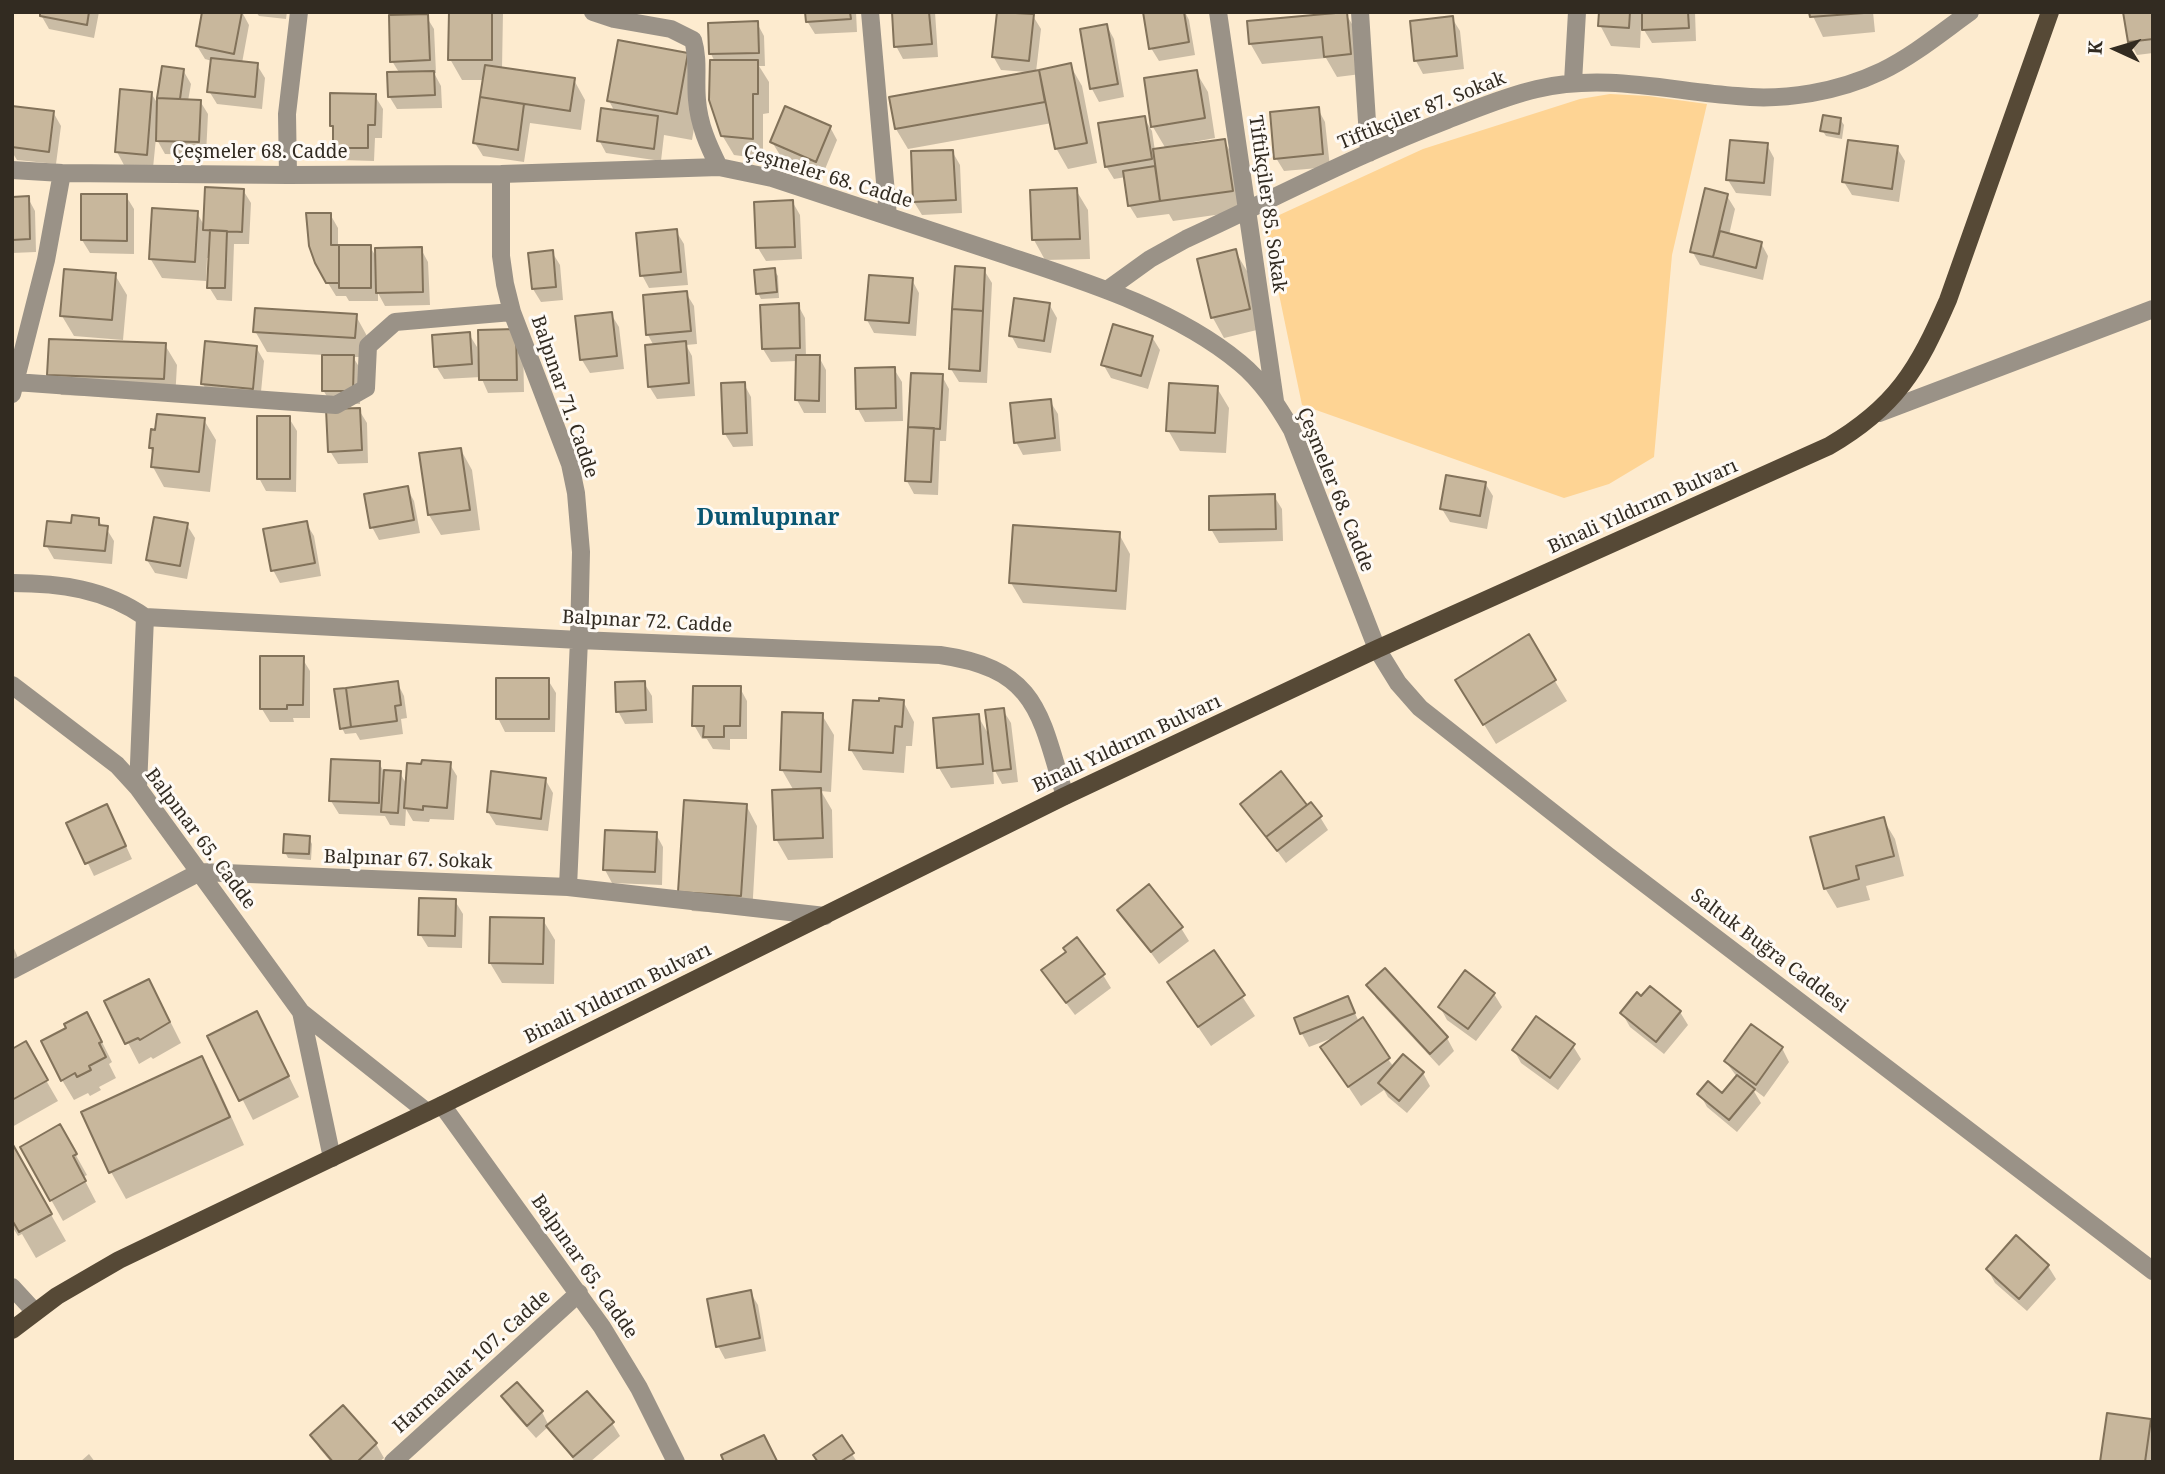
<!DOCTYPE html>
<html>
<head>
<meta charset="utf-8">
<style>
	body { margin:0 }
	#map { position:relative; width:2165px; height:1474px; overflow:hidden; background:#fdebcf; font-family:"Noto Serif",serif }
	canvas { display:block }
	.frame { position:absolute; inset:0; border:14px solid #322b21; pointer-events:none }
	.north { position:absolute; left:2081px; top:14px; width:70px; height:70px; -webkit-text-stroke:5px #fefaf5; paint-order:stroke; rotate:274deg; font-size:19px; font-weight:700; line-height:28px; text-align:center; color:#322b21 }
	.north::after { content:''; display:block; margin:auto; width:24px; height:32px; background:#322b21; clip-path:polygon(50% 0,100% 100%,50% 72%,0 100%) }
</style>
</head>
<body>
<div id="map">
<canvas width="2165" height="1474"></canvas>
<div class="frame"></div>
<div class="north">K</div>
</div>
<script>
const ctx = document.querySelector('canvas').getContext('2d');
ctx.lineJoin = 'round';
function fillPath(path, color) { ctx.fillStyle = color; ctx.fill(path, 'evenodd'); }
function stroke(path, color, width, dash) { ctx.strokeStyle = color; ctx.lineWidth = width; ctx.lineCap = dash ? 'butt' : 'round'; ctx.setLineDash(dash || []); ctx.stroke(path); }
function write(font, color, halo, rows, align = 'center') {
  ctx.font = font + ' "Noto Serif",serif'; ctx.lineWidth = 6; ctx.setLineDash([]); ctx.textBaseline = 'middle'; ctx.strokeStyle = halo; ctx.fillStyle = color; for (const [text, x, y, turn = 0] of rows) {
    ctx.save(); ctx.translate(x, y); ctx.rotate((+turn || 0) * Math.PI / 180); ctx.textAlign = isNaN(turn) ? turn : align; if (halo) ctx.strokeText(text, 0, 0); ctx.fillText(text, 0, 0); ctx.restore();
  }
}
fillPath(new Path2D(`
	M1610,94L1648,96L1707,104L1672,255L1654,457L1609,484L1564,498L1302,405L1264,222L1423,149L1580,99Z`), '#fed494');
fillPath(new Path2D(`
	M42,12H99L94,38L49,29L41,15Z
	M242,12L249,25L242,63L257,65L265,78L262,109L217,104L209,91L212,61L205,59L197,46Z
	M256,12H287L286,19L259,16Z
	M450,12H503L502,69L574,80L585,100L581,130L530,123L524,162L483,156L475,143L485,80H462L450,59Z
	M807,12H856L857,32L815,34L807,21Z
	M893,12H935L938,57L903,59L896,46Z
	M1151,12H1185L1189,20L1195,55L1159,61L1151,48Z
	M1601,12H1695L1696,41L1652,43L1641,25L1640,48L1611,46L1600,25Z
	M1811,12H1873L1875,32L1823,37Z
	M2153,12V53L2137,55L2130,42Z
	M1346,14L1358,34L1361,74L1337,77L1326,58L1262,64L1250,43Z
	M426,16L434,29L436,73H434L441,86L442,108L397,109L389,96L400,74L392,61Z
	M1033,16L1041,29L1036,72L1070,65L1082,86L1097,163L1068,169L1056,148L1052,123L908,149L896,129L891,98L1027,72L1001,70L993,56Z
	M1452,18L1460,31L1464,69L1423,74L1416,61Z
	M757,23L764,36L765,66H759L769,82V113L763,114V159L734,155L722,135L715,62L711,54Z
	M1107,26L1114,39L1124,97L1099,102L1092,89Z
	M687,55L702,82L692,140L664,135L661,161L606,153L599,140L615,112L609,101Z
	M163,68L183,70L191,84L188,101H200L208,114L206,155L165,154L156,138L153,168L124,165L117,152L151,93L159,106Z
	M1196,72L1208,92L1215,138L1188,143V146L1224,141L1236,161L1243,211L1173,221L1169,214L1137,218L1129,205L1126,177L1114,179L1106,166L1144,118L1152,131L1155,151L1166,149L1153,127Z
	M375,96L383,109L382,138H375L374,161L342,160L335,147V132L331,126Z
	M1318,109L1325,122L1330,167L1284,171L1276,158Z
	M53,112L61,126L56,164L17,160L12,152V119Z
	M1840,119L1844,125L1842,139L1826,136L1822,130Z
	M830,127L837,140L823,174L780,155L772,142Z
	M1767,145L1774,158L1771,196L1736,193L1728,180Z
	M1897,148L1905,161L1899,202L1852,195L1844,182Z
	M952,151L960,165L962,213L922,215L914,202Z
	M243,190L251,203L249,244H234L232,301L217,300L209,287L210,258H207L206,281L162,278L150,258L197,213L205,227Z
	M1076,190L1088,210L1090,259L1045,260L1034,240Z
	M126,196L134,209V254L90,253L82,240Z
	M1727,196L1735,209L1729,235L1761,243L1768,256L1763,280L1700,265L1692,251Z
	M12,198H28L35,211L36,252L12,253Z
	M792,201L800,215L802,259L766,261L758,248L756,203Z
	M330,214L338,228V247H370L377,258L421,249L428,262L430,305L385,306L378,293V301H349L346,296H336L328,283Z
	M676,231L684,244L688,285L649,288L642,275Z
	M1235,251L1247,271L1261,329L1224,338L1213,318L1199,260Z
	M552,252L560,265L563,300L541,302L533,289Z
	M774,270L778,276L779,298L761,299L758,293Z
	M984,270L992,283L987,383L959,382L951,369Z
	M115,275L127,295L123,340L74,336L62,316Z
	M912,280L919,293L916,336L874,333L867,320Z
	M686,293L694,306L697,344L686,345L692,356L695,396L657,399L649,386L654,346L648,335Z
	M1049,304L1057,318L1051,353L1018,348L1011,335Z
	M798,305L805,318L806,357H819L826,370V413H804L797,400V361L771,362L763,349Z
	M611,314L619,327L624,369L590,373L582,360Z
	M356,316L367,336L366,357H353L361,370L360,404L331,403L323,390L324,355L267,352L255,331Z
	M469,334L477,347L478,361L523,344L524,392L488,393L481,377L444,379L436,366Z
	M1152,337L1160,350L1148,389L1111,378L1103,364Z
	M165,345L177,365L175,399L61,395L49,374Z
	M256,347L264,361L260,402L210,397L203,384Z
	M894,369L902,382L903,421L865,422L858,409Z
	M942,376L949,389L946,441H940L938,495L914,494L907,481Z
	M744,384L751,397L753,446L733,447L725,434Z
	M1217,388L1229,408L1226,453L1180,451L1168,430Z
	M1050,401L1058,414L1061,451L1023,455L1016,442Z
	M359,410L367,423L368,463L338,464L330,451Z
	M289,418L297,431L296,492L266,491L259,478Z
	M204,420L216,440L210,492L164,487L153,467L154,454L150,448Z
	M461,450L472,470L480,530L441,535L429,515Z
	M1485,483L1493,496L1487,529L1450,522L1442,509Z
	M407,488L414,501L420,533L379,540L372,527Z
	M1274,496L1282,509L1283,541L1219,543L1211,529Z
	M98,519L103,527L106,528L114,541L112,564L54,559L46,545L73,525Z
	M306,523L314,536L321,576L280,583L273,570Z
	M187,525L195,538L187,579L155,573L147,560Z
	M1119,534L1130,554L1126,610L1023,603L1011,583Z
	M1528,637L1567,701L1496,744L1469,700Z
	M302,658L310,671V718H293L294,722H270L262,709Z
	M548,680L556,693L555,732H505L498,718Z
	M397,682L404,696L407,718L401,719L403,734L360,740L356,733L345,734L342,728Z
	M644,683L652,696L653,723L625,724L618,711Z
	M740,688L747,701V739H730V750L713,749L707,739H702L694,725Z
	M903,701L914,722L912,746H906L904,773L863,770L851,750L881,703Z
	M1003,710L1011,723L1018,782L1002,784L993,767L994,784L951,788L939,768L978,716L990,737Z
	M822,715L834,735L831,792L821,791L832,810L833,858L788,860L776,839L794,791L782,770Z
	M379,763L384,772L400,773L407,785L449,763L457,776L454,820L430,819L429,822L413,821L406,809L405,826L390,825L385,816L339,814L331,801Z
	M1281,774L1307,808L1320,817L1328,830L1286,863L1242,804Z
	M545,779L553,793L548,831L496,825L488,812Z
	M746,805L757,826L752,915L692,911L680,891Z
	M1883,819L1895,839L1904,876L1866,886L1870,900L1837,908L1825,888Z
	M114,820L132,859L94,876L69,824Z
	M656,834L663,847L662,885L612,883L605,870Z
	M309,838L312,844L311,860L288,858L285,852Z
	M455,901L463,914L462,948L428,947L420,934Z
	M1120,910L1181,928L1189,941L1159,964Z
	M543,920L555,940L554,984L502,983L490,963Z
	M12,944L19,960L12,963Z
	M1213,952L1255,1016L1211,1046L1181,1002Z
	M1103,975L1111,988L1075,1015L1051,983Z
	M1369,985L1447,1038L1454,1051L1439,1066L1376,998Z
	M1494,994L1502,1007L1476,1041L1447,1020L1440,1007Z
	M1348,998L1359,1022L1394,1067L1423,1073L1430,1086L1407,1113L1388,1097L1384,1090L1361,1106L1322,1047L1335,1037L1309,1047L1302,1034L1296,1019Z
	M160,1001L181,1043L153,1059L151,1057L139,1064L107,1002Z
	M1680,1012L1688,1025L1664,1054L1630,1027L1622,1013Z
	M98,1034L112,1062L109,1064L116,1078L99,1087L101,1090L90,1096L88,1093L74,1100L62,1080Z
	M268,1034L299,1097L253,1120L210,1036Z
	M25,1044L58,1101L12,1127V1051Z
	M1573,1046L1581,1059L1558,1090L1521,1063L1514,1050Z
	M1782,1048L1789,1062L1764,1097L1752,1088L1761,1103L1737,1132L1707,1107L1700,1094L1723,1095L1737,1077L1726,1062Z
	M201,1058L217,1085L244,1145L126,1199L111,1172L84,1113Z
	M60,1127L87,1175L83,1177L96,1202L63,1221L22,1148Z
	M12,1146L66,1241L36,1258L22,1234L18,1236L12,1226Z
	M2048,1266L2056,1279L2027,1311L1995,1283L1988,1270Z
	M750,1292L758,1305L766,1351L725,1359L718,1346Z
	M517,1384L542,1412L549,1426L612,1423L620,1436L590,1462H575L549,1426L536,1438L511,1410L503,1397Z
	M343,1408L376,1444L384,1458L379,1462H331L320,1449L312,1436Z
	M2150,1421L2153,1426V1462H2102Z
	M89,1454L95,1462H80Z
	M852,1454L857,1462H819Z`), '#0003');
const building = new Path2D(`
	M40,12H89L87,25L40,16Z
	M202,12H242L234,54L196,46Z
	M449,12H492V60H448Z
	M805,12H850L851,19L806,22Z
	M892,12H929L932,44L894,47Z
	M997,12L1034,14L1029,61L992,57Z
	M1143,12H1184L1189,42L1149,49Z
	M1347,12L1351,54L1324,57L1322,37L1249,44L1247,21Z
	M1599,12H1630L1629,28L1598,26Z
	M1642,12H1688L1689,28L1642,30Z
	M1809,12H1864V13L1810,17Z
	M2123,12H2153V39L2128,42Z
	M428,14L430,60L390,62L389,15Z
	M1453,16L1457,56L1414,61L1410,21Z
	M758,21L759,53L709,54L708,23Z
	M1107,24L1118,84L1090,89L1080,29Z
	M618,40L688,53L677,114L607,101Z
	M211,58L258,63L255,97L207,92Z
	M710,60H758V94H753V139L721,136L709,100Z
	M1071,63L1087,143L1055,149L1039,70Z
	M485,65L575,78L570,111L480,97Z
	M162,66L184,69L180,99L157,98Z
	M1039,70L1045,102L895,129L889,97Z
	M1197,70L1205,118L1151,127L1144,78Z
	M434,71L435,95L388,97L387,72Z
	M120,89L152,92L147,155L115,152Z
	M330,93L376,94L375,125H368V148H333V126H330Z
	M480,97L524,104L518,150L473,143Z
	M157,98L201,100L199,142L156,141Z
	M12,106L54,111L49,152L12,147Z
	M785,106L831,126L816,162L770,142Z
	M1319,107L1323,154L1274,159L1270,112Z
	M601,108L658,116L654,149L597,141Z
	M1823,115L1841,118L1839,134L1820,131Z
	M1145,116L1152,159L1105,167L1098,123Z
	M1225,139L1233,191L1160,201L1153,149Z
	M1730,140L1768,143L1764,183L1726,180Z
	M1848,140L1898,146L1892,189L1842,182Z
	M953,150L956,200L913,202L911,151Z
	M1155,166L1160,201L1128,206L1123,171Z
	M205,187L244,189L242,232L203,230Z
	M1077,188L1080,239L1032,240L1030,190Z
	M1705,188L1728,194L1713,257L1690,252Z
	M81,194H127V241L81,240Z
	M29,196L30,239L12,240V197Z
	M793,200L795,247L756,248L754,202Z
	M152,208L198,211L195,262L149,259Z
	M306,213H331V245H339V283H326L315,263L309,246Z
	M677,229L681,272L640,276L636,233Z
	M210,230L227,231L225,288H207Z
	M1720,231L1762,242L1756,268L1713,257Z
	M339,245H371V288H339Z
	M422,247L423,292L376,293L375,248Z
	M1236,249L1250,309L1211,318L1197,259Z
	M553,250L556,287L532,289L528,253Z
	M955,266L985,268L983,311L952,309Z
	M775,268L777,292L756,294L754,270Z
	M64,269L116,273L112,320L60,316Z
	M869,275L913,278L909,323L865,320Z
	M687,291L691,331L646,335L643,295Z
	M1014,298L1050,303L1044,341L1009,336Z
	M799,303L800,348L762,349L760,305Z
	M255,308L357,314L355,338L253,332Z
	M952,309L983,311L980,371L949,369Z
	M612,312L617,356L580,360L575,316Z
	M1113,324L1153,336L1141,376L1101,365Z
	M516,329L517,380H479L478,330Z
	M470,332L472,364L434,367L432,335Z
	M49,339L166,343L164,379L47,375Z
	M205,341L257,346L253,389L201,384Z
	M686,341L689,383L648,387L645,345Z
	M322,355H354L353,391H322Z
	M796,355H820L819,401L795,400Z
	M895,367L896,408L856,409L855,368Z
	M911,373L943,374L940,429L908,427Z
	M745,382L747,433L723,434L721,383Z
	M1169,383L1218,386L1215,433L1166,431Z
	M1051,399L1055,438L1014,443L1010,403Z
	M360,408L362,450L328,452L326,409Z
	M157,414L205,418L199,472L151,467L153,448H149L151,429L155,430Z
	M257,416H290V479H257Z
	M908,427L934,428L931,482L905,481Z
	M461,448L470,510L428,515L419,453Z
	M1446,475L1486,482L1480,516L1440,509Z
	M408,486L414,520L370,528L364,494Z
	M1275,494L1276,529L1209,530V496Z
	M72,515L99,518V525L108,526L105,551L44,546L47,521L71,523Z
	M154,517L188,523L180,566L146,560Z
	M307,521L315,563L271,571L263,529Z
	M1013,525L1120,532L1116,591L1009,583Z
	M1529,634L1556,680L1483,725L1455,680Z
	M260,656H304L303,705H287V709H260Z
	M496,678H549V719H496Z
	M398,681L401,705L395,706L397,721L351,727L346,688Z
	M645,681L646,710L616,712L615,682Z
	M693,686H741L740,726H724V737H703L704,726H692Z
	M346,688L351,727L340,729L334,689Z
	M879,698L904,700L902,727L895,726L893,753L849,750L853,700L879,701Z
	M1004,708L1011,769L993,771L985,710Z
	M782,712L823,713L821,772L780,770Z
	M979,714L983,764L937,768L933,718Z
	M331,759L380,761L379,803L329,801Z
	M422,760L451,762L447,808L423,806V810L404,808L407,763L421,764Z
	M384,770L401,771L398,813L381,812Z
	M491,771L546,778L541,819L487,812Z
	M1281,771L1307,805L1266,837L1240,804Z
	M821,788L823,838L774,840L772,790Z
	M684,800L747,804L741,896L678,892Z
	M1311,802L1322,816L1277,851L1266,837Z
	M107,804L126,846L85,864L66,823Z
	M1884,817L1894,856L1856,866L1859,879L1824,889L1810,837Z
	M605,830L657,832L655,872L603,870Z
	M284,834L310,836L309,854L283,853Z
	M1149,884L1183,927L1151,952L1117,910Z
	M419,898L456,899L455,936L418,935Z
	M490,917L544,918L543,964L489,963Z
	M1077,937L1105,974L1066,1003L1041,970L1066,952L1063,948Z
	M1214,950L1245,995L1198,1027L1167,982Z
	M1385,968L1448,1037L1430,1054L1366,985Z
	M1465,970L1495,993L1468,1029L1438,1007Z
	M149,979L170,1022L140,1040L138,1038L125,1044L104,1001Z
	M1650,986L1681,1011L1656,1042L1620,1013L1637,992L1641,996Z
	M1348,996L1355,1013L1300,1034L1294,1018Z
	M257,1011L289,1076L239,1101L207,1036Z
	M87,1012L102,1042L99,1043L106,1057L89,1066L91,1070L77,1077L75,1073L61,1081L41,1041L66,1028L64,1024Z
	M1536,1016L1575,1044L1550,1078L1512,1050Z
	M1363,1017L1390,1058L1348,1087L1320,1047Z
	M1751,1024L1783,1047L1756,1085L1724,1061Z
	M26,1041L48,1080L12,1100V1049Z
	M1403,1054L1424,1072L1399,1101L1378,1083Z
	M202,1056L230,1117L109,1173L81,1112Z
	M1737,1075L1755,1089L1729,1120L1697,1094L1708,1081L1722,1093Z
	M60,1124L77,1154L73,1156L86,1181L50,1201L20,1147Z
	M12,1143L52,1214L19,1232L12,1220Z
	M2016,1235L2049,1265L2019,1299L1986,1269Z
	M751,1290L760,1338L716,1347L707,1299Z
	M517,1382L543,1411L527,1426L501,1396Z
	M587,1391L614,1422L573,1457L546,1426Z
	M343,1405L377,1443L357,1462H333L310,1435Z
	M2107,1413L2151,1419L2145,1462H2100Z
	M764,1435L777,1461L724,1462L721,1455Z
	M842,1435L854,1453L840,1462H818L813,1455Z`);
fillPath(building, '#c8b79c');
stroke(building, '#82725a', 2);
stroke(new Path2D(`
	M593,12L614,19L671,29L693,40C699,60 695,79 697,100C699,125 708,145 719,167
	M870,12L888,216
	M1218,12L1275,401
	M1360,12L1369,153
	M1573,82L1577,12
	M12,170L62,173L288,175L501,174L719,167L772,178C848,203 924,228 999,253C1080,280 1174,308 1240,363C1262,381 1278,406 1292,430L1377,649L1398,683L1420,708L1607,855L2153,1271
	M501,174V256L505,284L512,312L570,464L576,493L581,552L579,640L568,887
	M288,175L287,114L299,12
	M1107,290L1150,259L1186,239C1273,199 1358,154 1447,120C1476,109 1506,96 1537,89C1604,73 1670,91 1737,96C1785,101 1838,92 1882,71C1913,56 1942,32 1970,12
	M15,382L336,405L366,388L368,346L395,322L512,312
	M12,394L46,260L62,173
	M1879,413L2153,309
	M12,583C60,583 105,589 145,617L138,788
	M145,617L579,640L940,655C1038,669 1040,714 1065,796
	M12,685L117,765L138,788L301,1012L427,1112
	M12,970L200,872L568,887L825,916
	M301,1012L332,1158
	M442,1105L602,1327L639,1388L676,1462
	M12,1287L35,1312
	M393,1462L579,1293`), '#9a9287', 18);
stroke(new Path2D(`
	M12,1330L57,1296L119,1260L442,1105L1065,796L1377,649L1829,446C1896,407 1918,369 1948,300L2050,12`), '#564936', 18);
write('19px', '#322b21', '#fefaf5', [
	["Tiftikçiler 87. Sokak",1422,111,-22],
	["Çeşmeler 68. Cadde",260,153],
	["Çeşmeler 68. Cadde",828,177,17],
	["Tiftikçiler 85. Sokak",1267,204,82],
	["Balpınar 71. Cadde",564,397,71],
	["Çeşmeler 68. Cadde",1335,490,68],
	["Binali Yıldırım Bulvarı",1643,507,-24],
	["Balpınar 72. Cadde",647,622,3],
	["Binali Yıldırım Bulvarı",1127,744,-25],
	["Balpınar 65. Cadde",200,839,53],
	["Balpınar 67. Sokak",408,860,2],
	["Saltuk Buğra Caddesi",1769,951,37],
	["Binali Yıldırım Bulvarı",618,994,-26],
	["Balpınar 65. Cadde",584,1267,55],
	["Harmanlar 107. Cadde",472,1362,-42]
]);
write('bold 23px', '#095671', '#fefaf5', [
	["Dumlupınar",768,518]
]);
</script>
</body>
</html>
